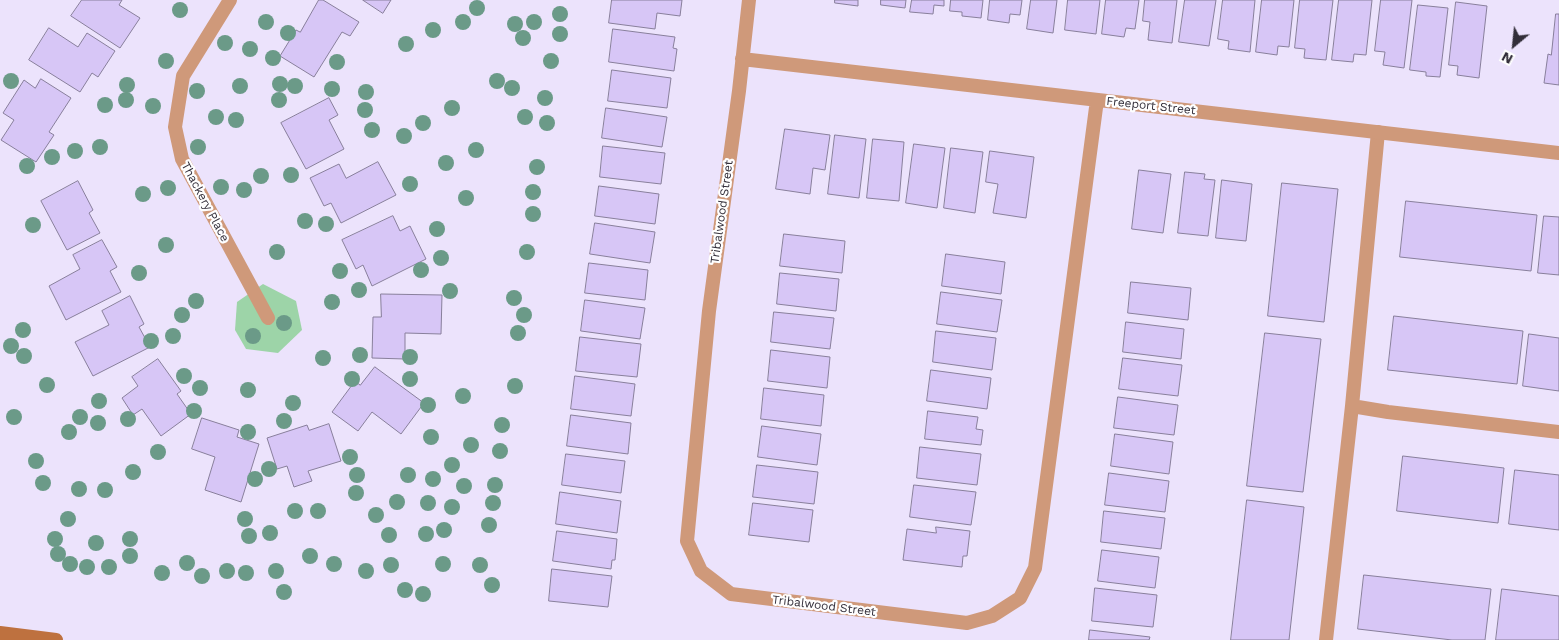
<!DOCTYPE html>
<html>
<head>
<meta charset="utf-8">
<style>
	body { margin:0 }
	#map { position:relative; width:1559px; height:640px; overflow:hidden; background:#ece3fc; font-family:"Work Sans",sans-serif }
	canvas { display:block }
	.north { position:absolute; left:1489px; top:20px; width:50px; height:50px; -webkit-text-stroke:4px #fff; paint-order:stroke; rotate:208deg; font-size:14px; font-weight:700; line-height:20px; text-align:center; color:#322e39 }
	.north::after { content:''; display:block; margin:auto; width:18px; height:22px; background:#322e39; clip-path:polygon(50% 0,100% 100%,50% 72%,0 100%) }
</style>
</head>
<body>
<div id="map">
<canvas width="1559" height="640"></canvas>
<div class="north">N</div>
</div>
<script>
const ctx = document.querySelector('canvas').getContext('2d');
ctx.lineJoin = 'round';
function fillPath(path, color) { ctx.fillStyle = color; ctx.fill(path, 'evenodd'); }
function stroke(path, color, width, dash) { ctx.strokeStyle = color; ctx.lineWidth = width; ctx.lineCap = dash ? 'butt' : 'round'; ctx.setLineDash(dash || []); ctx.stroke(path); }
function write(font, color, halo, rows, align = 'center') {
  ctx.font = font + ' "Work Sans",sans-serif'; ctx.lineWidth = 4.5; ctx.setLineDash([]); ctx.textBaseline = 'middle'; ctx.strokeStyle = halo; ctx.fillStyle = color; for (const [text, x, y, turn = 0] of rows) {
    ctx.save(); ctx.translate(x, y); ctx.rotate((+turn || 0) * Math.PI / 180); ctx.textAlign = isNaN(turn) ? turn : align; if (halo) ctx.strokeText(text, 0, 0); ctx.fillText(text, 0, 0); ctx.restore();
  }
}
fillPath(new Path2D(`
	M263,284L296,301L302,330L278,353L246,349L235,330L237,302Z`), '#9dd4a8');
const building = new Path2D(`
	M82,0H122L119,5L140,18L120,48L71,16Z
	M319,0H323L359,22L350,36L342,32L314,77L280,56L296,30L300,32Z
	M363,0H391L383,13Z
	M612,0H682L680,16L657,13L655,29L609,23Z
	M835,0H858V6L835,3Z
	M881,0H906L905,8L881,5Z
	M912,0H944V6L934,5L933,14L910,12Z
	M951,0H983L981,18L962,16V12L950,11Z
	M990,0H1022L1020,15L1010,14L1009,23L988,20Z
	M1031,0H1057L1053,33L1027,29Z
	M1068,0H1100L1096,34L1065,30Z
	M1106,0H1139L1135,29L1126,28L1124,37L1102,34Z
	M1145,0H1177L1172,43L1148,40L1150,22L1143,21Z
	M1185,0H1216L1209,46L1179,42Z
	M1223,0H1255L1250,52L1228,49L1229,41L1218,39Z
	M1262,0H1294L1289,47L1278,46L1277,55L1256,52Z
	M1300,0H1333L1326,60L1304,58L1305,49L1295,48Z
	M1339,0H1372L1366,55L1354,54L1353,62L1332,60Z
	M1381,0H1412L1404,68L1383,65L1385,52L1375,51Z
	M1456,2L1487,6L1479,78L1457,75L1458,66L1449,65Z
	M1418,5L1448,8L1440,77L1426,76V72L1410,70Z
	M1556,14H1559V85L1544,83L1548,54L1551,55Z
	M49,28L78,47L87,33L115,51L98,77L92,73L80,92L29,60Z
	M613,29L675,37L673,48L677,49L674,71L609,62Z
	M612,70L671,78L667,108L608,101Z
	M41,79L71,98L49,132L54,135L36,162L1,140L14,120L3,113L24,80L35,88Z
	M329,98L338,115L329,120L344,149L306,169L281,123Z
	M606,108L667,117L662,147L602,138Z
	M785,129L830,135L825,170L813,168L810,194L776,189Z
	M835,135L866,139L859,198L828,194Z
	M873,139L904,142L899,201L867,198Z
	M914,144L945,148L937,208L906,203Z
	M603,146L665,153L661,184L600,177Z
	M951,148L983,152L975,213L944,208Z
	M990,151L1034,157L1026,218L993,213L998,184L986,182Z
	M378,162L396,195L341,223L331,203L324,206L310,178L339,164L346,178Z
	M1139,170L1171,174L1163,233L1132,229Z
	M1185,172L1205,174L1204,179L1215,180L1208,236L1178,233Z
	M1222,180L1252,184L1246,241L1216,238Z
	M78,181L93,210L89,213L100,233L67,250L41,201Z
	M1282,183L1338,189L1324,322L1268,316Z
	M599,186L659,194L655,224L595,216Z
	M1406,201L1537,215L1531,271L1400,257Z
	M393,216L400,231L410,226L426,259L372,286L363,265L356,269L342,240Z
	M1544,216L1559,217V275L1538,273Z
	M595,223L655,232L650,263L590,254Z
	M784,234L845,241L842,273L780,266Z
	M102,240L117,267L110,271L121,292L66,320L49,286L80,269L73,255Z
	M946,254L1005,262L1001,294L942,286Z
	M589,263L648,270L645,300L585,293Z
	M780,273L839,279L836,311L777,304Z
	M1131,282L1191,288L1188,320L1128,313Z
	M941,292L1002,300L997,332L937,324Z
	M381,294L442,295L441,334L405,333V359L372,358L373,317H381Z
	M130,296L144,324L139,327L150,347L93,376L75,342L109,325L102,311Z
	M585,300L645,308L640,339L581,331Z
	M774,312L834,318L830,349L771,342Z
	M1394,316L1523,331L1517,384L1388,370Z
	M1126,322L1184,329L1181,359L1123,352Z
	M936,331L996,338L992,370L933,362Z
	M1265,333L1321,339L1303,492L1247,486Z
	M1529,334L1559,338V391L1523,386Z
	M580,337L641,344L637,377L576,371Z
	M771,350L830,357L827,388L768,381Z
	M1123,358L1182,365L1178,396L1119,389Z
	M158,359L181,391L177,394L191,414L161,436L142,409L133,415L122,398L138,386L132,377Z
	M375,367L424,403L401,434L372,412L358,431L332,412L355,381L360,385Z
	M931,370L991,378L987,409L927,401Z
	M575,376L635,384L631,416L571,409Z
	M764,388L824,395L821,426L761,419Z
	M1118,397L1178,405L1174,435L1114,428Z
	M928,411L978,417L976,429L983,430L981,445L925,439Z
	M571,415L631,423L628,454L567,446Z
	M202,418L239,430L237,437L259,444L241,502L205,490L215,457L192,449Z
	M329,424L341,461L308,471L312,481L294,487L287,466L277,469L267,438L307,425L309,430Z
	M762,426L821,434L817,465L758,457Z
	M1115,434L1173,442L1169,474L1111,466Z
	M920,447L981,454L977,485L917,478Z
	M566,454L625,461L621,493L562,485Z
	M1403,456L1504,468L1498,523L1397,511Z
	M757,465L818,472L814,504L753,497Z
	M1515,470L1559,475V530L1509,524Z
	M1109,473L1169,481L1165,512L1105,505Z
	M914,485L976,492L971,525L910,517Z
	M560,492L621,501L617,533L556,524Z
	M1247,500L1304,507L1289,640H1231Z
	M753,503L813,510L809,542L749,535Z
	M1104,511L1165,518L1161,549L1101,542Z
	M936,527L970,531L967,556H963L962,567L903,560L907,529L936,533Z
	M557,531L617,539L615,560H612L611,569L553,561Z
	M1102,550L1159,557L1155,588L1098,581Z
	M552,569L612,576L608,607L549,601Z
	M1364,575L1491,589L1485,640H1452L1358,629Z
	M1095,588L1157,595L1153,627L1092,621Z
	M1502,589L1559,596V640H1496Z
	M1090,630L1150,637L1149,640H1089Z`);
fillPath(building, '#d7c6f6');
stroke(building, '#887f9b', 1);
stroke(new Path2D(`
	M1352,406L1388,412L1559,432
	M1326,640L1352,406L1378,132`), '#cf997a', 14);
stroke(new Path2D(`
	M230,0L183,76L175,127L182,159L268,318
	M749,0L739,91L709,311L687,541L701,571L731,594L967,623L992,616L1020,598L1035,568L1097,100
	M742,59L1559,153`), '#cf997a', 14);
stroke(new Path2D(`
	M0,633L56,640`), '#be713f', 14);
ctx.fillStyle = '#6b9a88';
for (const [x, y] of [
	[477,8],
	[180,10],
	[560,14],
	[266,22],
	[463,22],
	[534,22],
	[515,24],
	[433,30],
	[288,33],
	[560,34],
	[523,38],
	[225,43],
	[406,44],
	[250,49],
	[273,58],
	[166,61],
	[551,61],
	[337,62],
	[11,81],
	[497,81],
	[280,84],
	[127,85],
	[240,86],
	[295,86],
	[512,88],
	[332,89],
	[197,91],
	[366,92],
	[545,98],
	[126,100],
	[279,100],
	[105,105],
	[153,106],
	[452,108],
	[365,110],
	[216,117],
	[525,117],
	[236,120],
	[423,123],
	[547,123],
	[372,130],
	[404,136],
	[100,147],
	[198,147],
	[476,150],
	[75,151],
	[52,157],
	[446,163],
	[27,166],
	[537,167],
	[291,175],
	[261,176],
	[410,184],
	[221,187],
	[168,188],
	[244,190],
	[533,192],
	[143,194],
	[466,198],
	[533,214],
	[305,221],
	[326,224],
	[33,225],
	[437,229],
	[166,245],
	[277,252],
	[527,252],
	[441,258],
	[421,270],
	[340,271],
	[139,273],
	[359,290],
	[450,291],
	[514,298],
	[196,301],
	[332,302],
	[182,315],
	[524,315],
	[284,323],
	[23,330],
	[518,333],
	[173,336],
	[253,336],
	[151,341],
	[11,346],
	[360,355],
	[24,356],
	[410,357],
	[323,358],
	[184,376],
	[352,379],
	[410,379],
	[47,385],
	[515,386],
	[200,388],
	[248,390],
	[463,396],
	[99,401],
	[293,403],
	[428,405],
	[194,411],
	[14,417],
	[80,417],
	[128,419],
	[284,421],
	[98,423],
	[502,425],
	[69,432],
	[248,432],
	[431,437],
	[471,445],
	[500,451],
	[158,452],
	[350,457],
	[36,461],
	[452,465],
	[269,469],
	[133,472],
	[357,475],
	[408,475],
	[255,479],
	[433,479],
	[43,483],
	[495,485],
	[464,486],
	[79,489],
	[105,490],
	[356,493],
	[397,502],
	[428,503],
	[493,503],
	[452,507],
	[295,511],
	[318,511],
	[376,515],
	[68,519],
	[245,519],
	[489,525],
	[444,530],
	[270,533],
	[426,534],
	[389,535],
	[249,536],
	[55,539],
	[130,539],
	[96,543],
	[58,554],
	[130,556],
	[310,556],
	[187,563],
	[70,564],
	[334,564],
	[443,564],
	[391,565],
	[480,565],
	[87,567],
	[109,567],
	[227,571],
	[276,571],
	[366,571],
	[162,573],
	[246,573],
	[202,576],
	[492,585],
	[405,590],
	[284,592],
	[423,594]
]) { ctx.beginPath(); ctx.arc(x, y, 8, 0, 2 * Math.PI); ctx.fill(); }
write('12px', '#322e39', '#fff', [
	["Freeport Street",1151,106,6],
	["Thackery Place",205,202,62],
	["Tribalwood Street",722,212,-82],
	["Tribalwood Street",824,606,7]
]);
</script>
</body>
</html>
